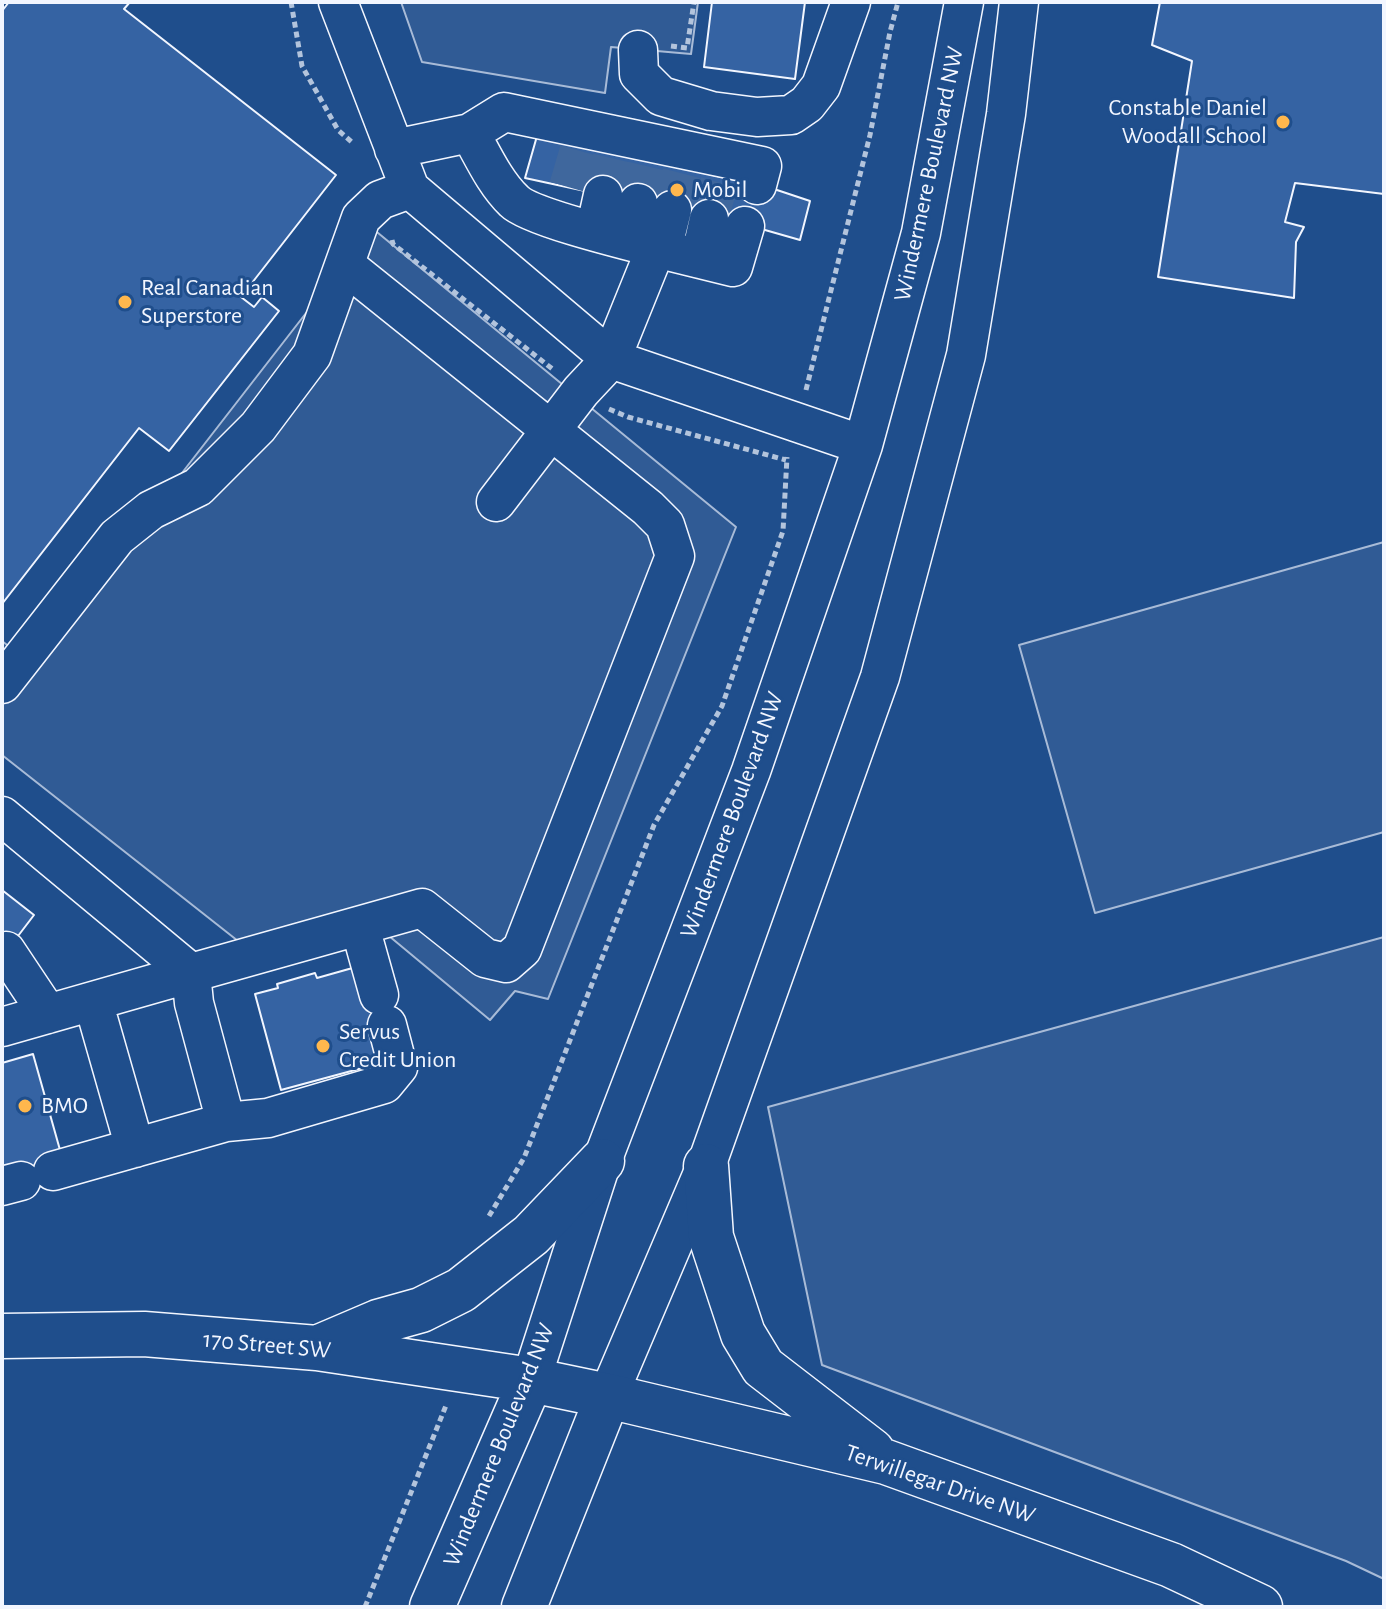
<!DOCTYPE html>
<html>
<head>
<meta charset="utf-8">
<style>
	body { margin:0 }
	#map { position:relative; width:1386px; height:1609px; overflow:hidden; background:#1f4e8c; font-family:"Alegreya Sans",sans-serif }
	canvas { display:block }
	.frame { position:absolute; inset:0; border:4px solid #f2f6ff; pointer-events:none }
</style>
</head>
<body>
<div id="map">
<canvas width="1386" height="1609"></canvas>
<div class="frame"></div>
</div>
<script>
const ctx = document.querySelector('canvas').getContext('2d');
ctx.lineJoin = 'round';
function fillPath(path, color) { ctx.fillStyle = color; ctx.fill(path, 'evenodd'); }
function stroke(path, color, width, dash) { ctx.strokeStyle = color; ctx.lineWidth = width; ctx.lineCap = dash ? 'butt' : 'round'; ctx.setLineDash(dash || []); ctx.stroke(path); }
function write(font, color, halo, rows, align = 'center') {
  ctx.font = font + ' "Alegreya Sans",sans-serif'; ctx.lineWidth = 6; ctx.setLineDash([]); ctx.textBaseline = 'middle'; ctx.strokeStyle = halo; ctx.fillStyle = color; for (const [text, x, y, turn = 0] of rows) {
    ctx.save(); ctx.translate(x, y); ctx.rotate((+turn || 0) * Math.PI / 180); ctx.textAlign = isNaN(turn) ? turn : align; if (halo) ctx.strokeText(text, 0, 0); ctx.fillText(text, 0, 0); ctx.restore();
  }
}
const built = new Path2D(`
	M401,2H698L691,54L611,47L605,93L422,62Z
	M372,228L736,527L548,999L515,991L490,1020L383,931L271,967L2,755V641L33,665Z
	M1384,542V832L1095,913L1019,645Z
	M1384,937V1579L1346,1561L822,1365L768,1107Z`);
fillPath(built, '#305b95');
stroke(built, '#a8bbd7', 2);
const building = new Path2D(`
	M9,2H130L124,9L336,175L241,297L254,307L262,297L279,311L169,451L139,428L2,604V11Z
	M712,2H805L795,79L704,67Z
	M1160,2H1384V194L1295,183L1285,222L1304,227L1296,242L1294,298L1158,277L1192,61L1152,45Z
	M537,136L771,188L810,201L800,240L765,230L525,178Z
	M2,890L34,915L2,957Z
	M356,967L389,992L397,1022L381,1063L281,1090L255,994L278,988L277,984L315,973L317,978Z
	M33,1054L60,1150L54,1175L2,1169V1063Z`);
fillPath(building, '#3563a3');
stroke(building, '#f2f6ff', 2);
stroke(new Path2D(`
	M568,187L580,146
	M603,195L613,153
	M638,203L648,161
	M672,210L683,168
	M709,219L721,177`), '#3f679d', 38, [38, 19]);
const minor = new Path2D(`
	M338,2L410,189L611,359L863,445
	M638,50L639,74L661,96L711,111L757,117L791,115L807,104L821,86L851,2
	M470,133C483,156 495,183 514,201C530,217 629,241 656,248
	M394,149L470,133L504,112L762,166L757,185
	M595,231L603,195
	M630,241L638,203
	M662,250L672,210
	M700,259L709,219
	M496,502L581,391L611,359L656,248L733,267L745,226
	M2,684L117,537L151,510L198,487L258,427L312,355L361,218L380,200L410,189
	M2,816L191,973L422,908L485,958L506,963L522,949L675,556L665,525L648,508L345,265
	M360,927L379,995
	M6,951L48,1014
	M93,1001L135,1148
	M2,1027L191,973L194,1003L226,1122L53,1171
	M226,1122L268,1118L384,1084L398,1067L387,1025
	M2,1186L21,1181
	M531,1380L602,1161L751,771L863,445L921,233L964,2
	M608,1396L706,1166L880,677L966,355L1006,114L1019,2`);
const major = new Path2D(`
	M706,1166L711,1237L743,1334L763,1367L872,1451
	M2,1336L144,1334L317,1348L531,1380L608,1396L886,1462L1171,1565L1260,1607
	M317,1348L378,1322L421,1310L461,1290L531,1235L602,1161
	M432,1607L531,1380
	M524,1607L608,1396`);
stroke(minor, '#f2f6ff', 41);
stroke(major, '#f2f6ff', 47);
stroke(new Path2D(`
	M291,2L302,66L338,130L354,144
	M671,46L687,48L694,2
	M392,240L393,244L555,371
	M806,390L870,135L890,32L898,2
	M609,409L628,417L786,460
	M489,1216L524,1158L654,825L722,706L783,531L787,457
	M365,1607L447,1403`), '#b3c4dc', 5, [6, 4]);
stroke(minor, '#1f4e8c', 38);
stroke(major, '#1f4e8c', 44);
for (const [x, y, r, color] of [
	[1283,122,8,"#ffb74d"],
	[677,190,8,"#ffb74d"],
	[125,302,8,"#ffb74d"],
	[323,1046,8,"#ffb74d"],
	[25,1106,8,"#ffb74d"]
]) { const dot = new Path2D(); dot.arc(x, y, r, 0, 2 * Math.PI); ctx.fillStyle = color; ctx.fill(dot); stroke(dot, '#1f4e8c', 3); }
write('24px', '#f2f6ff', '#1f4e8c', [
	["Constable Daniel",1267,108,"right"],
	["Woodall School",1267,136,"right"],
	["Mobil",693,190],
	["Real Canadian",141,288],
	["Superstore",141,316],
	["Servus",339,1032],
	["Credit Union",339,1060],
	["BMO",41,1106]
], 'left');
write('24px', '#f2f6ff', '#1f4e8c', [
	["Windermere Boulevard NW",929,174,-78],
	["Windermere Boulevard NW",732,815,-70],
	["170 Street SW",267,1345,5],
	["Windermere Boulevard NW",499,1445,-68],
	["Terwillegar Drive NW",940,1484,19]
]);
</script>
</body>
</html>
